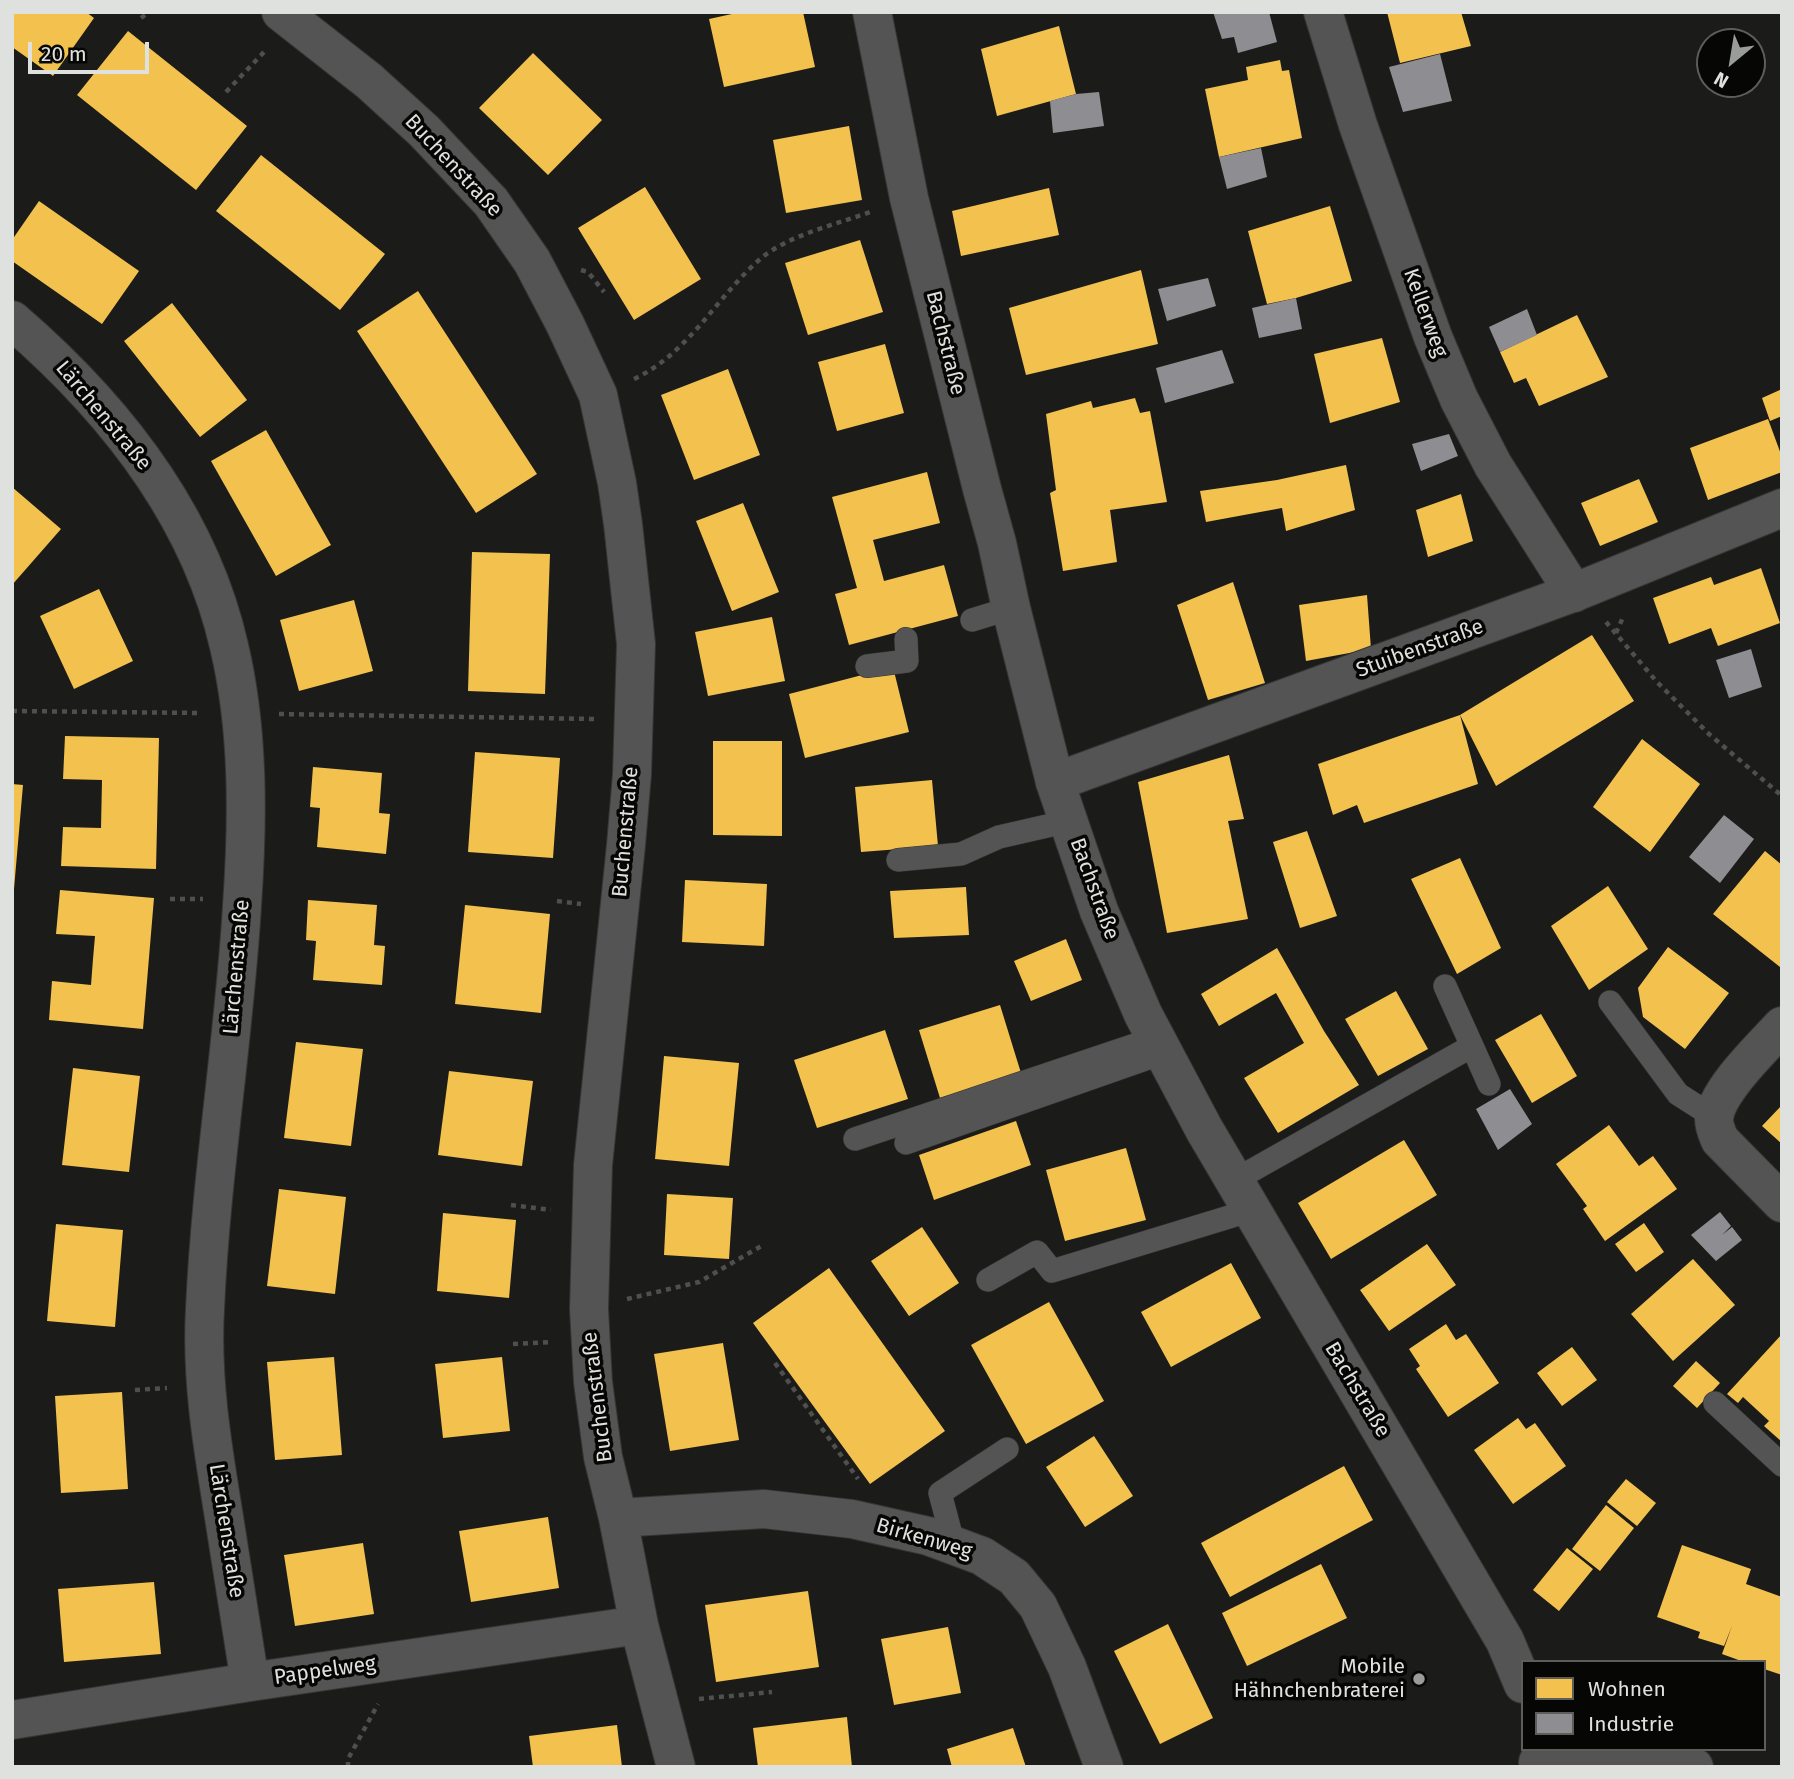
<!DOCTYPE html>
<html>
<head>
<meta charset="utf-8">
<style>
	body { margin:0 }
	#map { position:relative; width:1794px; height:1779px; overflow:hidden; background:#1b1c1a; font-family:"Fira Sans",sans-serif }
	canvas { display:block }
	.frame { position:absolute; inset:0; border:14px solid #dfe1df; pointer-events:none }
	.legend { position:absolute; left:1521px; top:1660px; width:245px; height:91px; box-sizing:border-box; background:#060705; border:2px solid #5d5e5c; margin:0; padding:9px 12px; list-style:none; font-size:21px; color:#dfe1df }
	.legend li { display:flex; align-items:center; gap:14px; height:35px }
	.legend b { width:35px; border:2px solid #5d5e5c }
	.north { position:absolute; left:1696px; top:28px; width:70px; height:70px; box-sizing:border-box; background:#060705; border:2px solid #5d5e5c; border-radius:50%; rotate:210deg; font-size:19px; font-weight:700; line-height:28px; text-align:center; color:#dfe1df }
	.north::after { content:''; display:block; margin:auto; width:24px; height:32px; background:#9a9c9a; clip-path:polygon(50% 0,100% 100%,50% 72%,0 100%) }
	.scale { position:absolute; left:28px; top:42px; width:121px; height:32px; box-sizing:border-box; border:4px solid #dfe1df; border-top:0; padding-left:9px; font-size:21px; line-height:24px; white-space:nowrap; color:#dfe1df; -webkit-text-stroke:5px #060705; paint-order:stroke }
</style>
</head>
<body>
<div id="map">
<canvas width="1794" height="1779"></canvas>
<div class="frame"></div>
<ul class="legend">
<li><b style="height:19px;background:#f2c14e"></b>Wohnen</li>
<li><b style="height:19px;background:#8d8d92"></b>Industrie</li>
</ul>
<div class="north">N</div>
<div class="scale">20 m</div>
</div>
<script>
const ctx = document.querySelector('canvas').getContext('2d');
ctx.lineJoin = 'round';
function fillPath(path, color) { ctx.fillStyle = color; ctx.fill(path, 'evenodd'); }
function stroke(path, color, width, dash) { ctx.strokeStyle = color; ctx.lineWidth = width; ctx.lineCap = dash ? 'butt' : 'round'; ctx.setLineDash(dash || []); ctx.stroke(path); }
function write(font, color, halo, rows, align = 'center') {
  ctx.font = font + ' "Fira Sans",sans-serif'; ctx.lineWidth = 7; ctx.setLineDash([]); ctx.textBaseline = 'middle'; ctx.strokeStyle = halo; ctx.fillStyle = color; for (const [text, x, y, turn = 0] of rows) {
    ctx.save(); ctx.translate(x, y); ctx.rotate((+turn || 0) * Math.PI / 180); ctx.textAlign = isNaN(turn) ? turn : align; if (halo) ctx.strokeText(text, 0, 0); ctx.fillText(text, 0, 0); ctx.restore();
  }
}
fillPath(new Path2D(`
	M12,12H86L94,18L53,76L12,47Z
	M741,12H803L815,67L724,87L709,19Z
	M1387,12H1461L1471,46L1400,63Z
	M1059,26L1076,94L997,116L981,49Z
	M128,31L247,126L196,190L77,95Z
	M533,53L602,120L548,175L479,108Z
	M1280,60L1282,71L1289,70L1302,138L1219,157L1205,89L1248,80L1246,67Z
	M849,126L862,200L786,213L773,140Z
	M261,155L385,254L340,310L216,211Z
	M645,187L701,279L634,320L578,228Z
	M1049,188L1059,235L961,256L952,211Z
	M39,201L139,271L102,324L12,261V240Z
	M1330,206L1352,281L1296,298L1267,304L1248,231Z
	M860,240L883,312L808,335L785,263Z
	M1141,270L1158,344L1026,375L1009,308Z
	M418,291L537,474L476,513L357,331Z
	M172,303L247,400L200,437L124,341Z
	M1577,315L1608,377L1539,406L1526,378L1514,383L1500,352Z
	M1382,338L1400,402L1330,423L1314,354Z
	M885,344L904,413L837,431L818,362Z
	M728,369L760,455L694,480L661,395Z
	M1782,389V416L1770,421L1762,398Z
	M1135,398L1140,413L1150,411L1167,502L1110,510L1117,562L1063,571L1050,493L1056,490L1046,414L1091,401L1093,408Z
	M1768,419L1782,457V472L1708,500L1690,448Z
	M266,430L331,545L276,576L211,461Z
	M1346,465L1355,510L1286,531L1282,508L1206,522L1200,491L1277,480Z
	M927,472L940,523L873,540L884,581L944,565L958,616L849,645L835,594L857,588L832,497Z
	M1639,479L1658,522L1600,546L1581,503Z
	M12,487L61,529L12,585Z
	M1461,494L1473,541L1428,557L1416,510Z
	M743,503L779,592L732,611L696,521Z
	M472,552L550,554L545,694L468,691Z
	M1761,568L1780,623L1718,646L1711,628L1669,644L1653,598L1711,577L1714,585Z
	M1233,582L1265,683L1208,700L1177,605Z
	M99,589L133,661L74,689L40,616Z
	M1367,595L1371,649L1306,661L1299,605Z
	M354,600L373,671L299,691L280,620Z
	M772,617L785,681L708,696L695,632Z
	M1592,635L1634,701L1496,786L1460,715Z
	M893,667L909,732L805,758L789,694Z
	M1460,715L1478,784L1364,823L1357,805L1333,815L1318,764Z
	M65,736L159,738L156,869L61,866L63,827L101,828L102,780L63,779Z
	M1642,739L1700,784L1650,852L1593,807Z
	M713,741H782V836L713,835Z
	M475,752L560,758L553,858L468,852Z
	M1229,755L1244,819L1228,821L1248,919L1167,933L1138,782Z
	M313,767L382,773L379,813L390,814L386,854L317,847L320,808L310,807Z
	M932,780L938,846L861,852L855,787Z
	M12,784L23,785L14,889H12Z
	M1307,831L1337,916L1300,928L1273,842Z
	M1765,851L1782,865V964L1780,967L1713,914Z
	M1460,858L1501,948L1457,974L1411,879Z
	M685,880L767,884L764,946L682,942Z
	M1608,886L1648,949L1589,990L1551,926Z
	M966,887L969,935L894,938L890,891Z
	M60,890L154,898L143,1029L49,1020L52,981L91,985L93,959L95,936L56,934Z
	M308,900L377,905L374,945L385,946L382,985L313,980L316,941L306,940Z
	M465,905L550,914L541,1013L455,1004Z
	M1066,939L1082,980L1031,1001L1014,961Z
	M1668,947L1729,993L1685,1049L1643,1017L1638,988Z
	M1277,948L1324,1031L1359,1085L1278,1133L1244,1078L1304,1043L1276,993L1219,1026L1201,994Z
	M1396,991L1428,1049L1378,1076L1345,1019Z
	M1000,1005L1021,1073L940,1098L919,1030Z
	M1541,1014L1577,1076L1532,1103L1495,1040Z
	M885,1030L908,1099L817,1128L794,1060Z
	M296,1042L363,1049L351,1146L284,1138Z
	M664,1056L739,1063L729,1166L655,1159Z
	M73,1068L140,1076L129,1172L62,1165Z
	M449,1071L533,1081L522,1166L438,1155Z
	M1782,1105V1144L1762,1126Z
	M1016,1121L1031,1165L934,1200L919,1155Z
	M1609,1125L1639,1166L1653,1156L1677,1189L1605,1241L1583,1209L1587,1206L1556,1164Z
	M1404,1140L1437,1195L1331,1259L1298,1203Z
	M1126,1148L1146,1220L1065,1241L1046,1170Z
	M279,1189L346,1197L335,1294L267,1286Z
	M667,1194L733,1198L729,1259L664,1255Z
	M443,1213L516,1220L509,1298L437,1291Z
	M1644,1223L1664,1252L1636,1272L1615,1244Z
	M56,1224L123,1230L115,1327L47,1321Z
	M922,1227L959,1283L909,1316L871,1261Z
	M1427,1244L1456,1285L1389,1331L1360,1290Z
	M1693,1259L1735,1305L1673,1361L1631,1314Z
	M1231,1263L1261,1318L1171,1367L1141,1312Z
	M829,1268L945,1431L870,1484L753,1323Z
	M1049,1302L1104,1401L1026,1444L971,1345Z
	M1446,1324L1456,1340L1466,1334L1499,1383L1448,1417L1416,1369L1420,1366L1409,1349Z
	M1782,1334V1442L1764,1426L1769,1421L1743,1397L1738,1403L1727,1394Z
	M723,1343L739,1440L670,1451L654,1354Z
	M1572,1347L1597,1380L1562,1406L1537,1373Z
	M334,1357L342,1455L275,1460L267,1362Z
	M502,1357L510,1431L443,1438L435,1364Z
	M1696,1361L1720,1383L1697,1408L1673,1386Z
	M122,1392L128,1489L61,1493L55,1396Z
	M1518,1418L1526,1429L1535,1423L1566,1466L1513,1504L1474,1450Z
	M1094,1436L1133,1496L1085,1527L1046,1467Z
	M1344,1466L1373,1520L1230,1597L1201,1543Z
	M1626,1479L1656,1503L1637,1526L1607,1502Z
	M1606,1505L1634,1528L1600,1571L1572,1549Z
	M548,1517L559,1588L471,1602L459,1531Z
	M363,1543L374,1614L295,1626L284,1555Z
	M1682,1545L1751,1569L1746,1584L1782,1597V1675L1764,1669V1662H1744L1722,1654L1732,1626L1724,1646L1698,1638L1700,1632L1657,1617Z
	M1567,1548L1593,1569L1559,1611L1533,1590Z
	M1321,1564L1347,1618L1247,1666L1222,1613Z
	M154,1582L161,1654L64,1662L58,1589Z
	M808,1591L819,1667L716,1682L705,1605Z
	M1168,1624L1213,1718L1160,1744L1114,1651Z
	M948,1627L961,1693L894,1705L881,1639Z
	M847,1717L852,1767H758L753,1728Z
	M617,1725L622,1767H533L529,1736Z
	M1013,1728L1026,1767H952L947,1749Z`), '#f2c14e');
fillPath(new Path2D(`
	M1213,12H1269L1277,42L1238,53L1234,37L1222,39Z
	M1440,54L1452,101L1403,112L1389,67Z
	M1099,92L1104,126L1053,133L1050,101L1076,94Z
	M1261,148L1267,177L1227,189L1219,157Z
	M1208,278L1216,306L1167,321L1158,289Z
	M1296,298L1302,329L1259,338L1252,308Z
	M1527,309L1537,335L1500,352L1489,327Z
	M1222,350L1234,383L1165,403L1156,368Z
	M1449,434L1458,456L1421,471L1412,444Z
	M1751,649L1762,687L1729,698L1716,660Z
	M1724,815L1754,839L1720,883L1689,857Z
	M1510,1089L1532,1124L1498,1150L1476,1109Z
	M1720,1212L1731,1226L1722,1235L1732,1227L1742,1240L1716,1261L1691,1235Z`), '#8d8d92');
const service = new Path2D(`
	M972,620L1011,608
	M867,666L907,661L906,639
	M898,860L961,854L999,837L1069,821
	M1445,986L1472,1046
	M1610,1002L1678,1094L1714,1117
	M855,1139L1156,1038
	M906,1143L1163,1053
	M1235,1180L1472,1046L1489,1084
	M988,1280L1037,1252L1052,1271L1252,1210
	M1715,1403L1782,1465
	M954,1546L940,1493L1007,1449`);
const minor = new Path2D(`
	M281,12L369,81L424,131L491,202L532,261L565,324L598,395L617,483L623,524L636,644L632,774L626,845L593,1165L589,1309L593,1382L603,1457L618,1518L639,1625L676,1767
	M1323,12L1358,125L1433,337L1459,399L1493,465L1574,593
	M12,320C112,406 199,515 229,646C249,730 248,820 242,906C234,1040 211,1174 205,1309C201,1377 212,1444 223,1511C232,1568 241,1625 250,1682
	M1055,782L1578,591L1782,508
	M1782,1026C1763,1047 1716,1091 1714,1119C1714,1127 1717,1133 1720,1140L1782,1203
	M618,1518L764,1509L852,1519L928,1536L982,1556L1014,1577L1038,1606L1067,1667L1104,1767
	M12,1720L250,1682L639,1625`);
const tertiary = new Path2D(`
	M872,12L909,198L982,489L997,543L1011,608L1055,782L1099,911L1143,1014L1204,1129L1505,1641L1523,1684
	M1538,1762L1641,1761L1694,1767`);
stroke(service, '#343634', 24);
stroke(minor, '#343634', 40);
stroke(tertiary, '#343634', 40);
stroke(new Path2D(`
	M141,18L149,12
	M226,92L266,50
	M581,270L588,272L604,292
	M634,379C689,353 715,299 759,260C787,235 838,224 873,211
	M1606,622L1657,682L1709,734L1782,796
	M1616,633L1624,615
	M12,711L200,713
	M279,714L596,719
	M170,899H203
	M557,901L581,904
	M511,1205L551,1210
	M627,1299L699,1282L763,1245
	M513,1344L551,1342
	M775,1363L858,1479
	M135,1390L167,1388
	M699,1699L772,1692
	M348,1767V1759L378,1704`), '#4f504e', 4.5, [5, 5]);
stroke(service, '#535453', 23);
stroke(minor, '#535453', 38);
stroke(tertiary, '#535453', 38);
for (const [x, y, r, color] of [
	[1419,1679,7,"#9a9c9a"]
]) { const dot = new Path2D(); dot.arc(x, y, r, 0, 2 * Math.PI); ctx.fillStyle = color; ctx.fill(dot); stroke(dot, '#060705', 2.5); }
write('21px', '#dfe1df', '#060705', [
	["Buchenstraße",453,166,47],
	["Kellerweg",1425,313,70],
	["Bachstraße",945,343,76],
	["Lärchenstraße",103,416,50],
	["Stuibenstraße",1420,649,-20],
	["Buchenstraße",626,832,-85],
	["Bachstraße",1094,889,70],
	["Lärchenstraße",237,967,-85],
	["Bachstraße",1357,1390,59],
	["Buchenstraße",598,1397,-97],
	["Lärchenstraße",226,1531,81],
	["Birkenweg",924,1539,16],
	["Pappelweg",325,1671,-8]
]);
write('21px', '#dfe1df', '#060705', [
	["Mobile",1405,1667],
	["Hähnchenbraterei",1405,1691]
], 'right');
</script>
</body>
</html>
